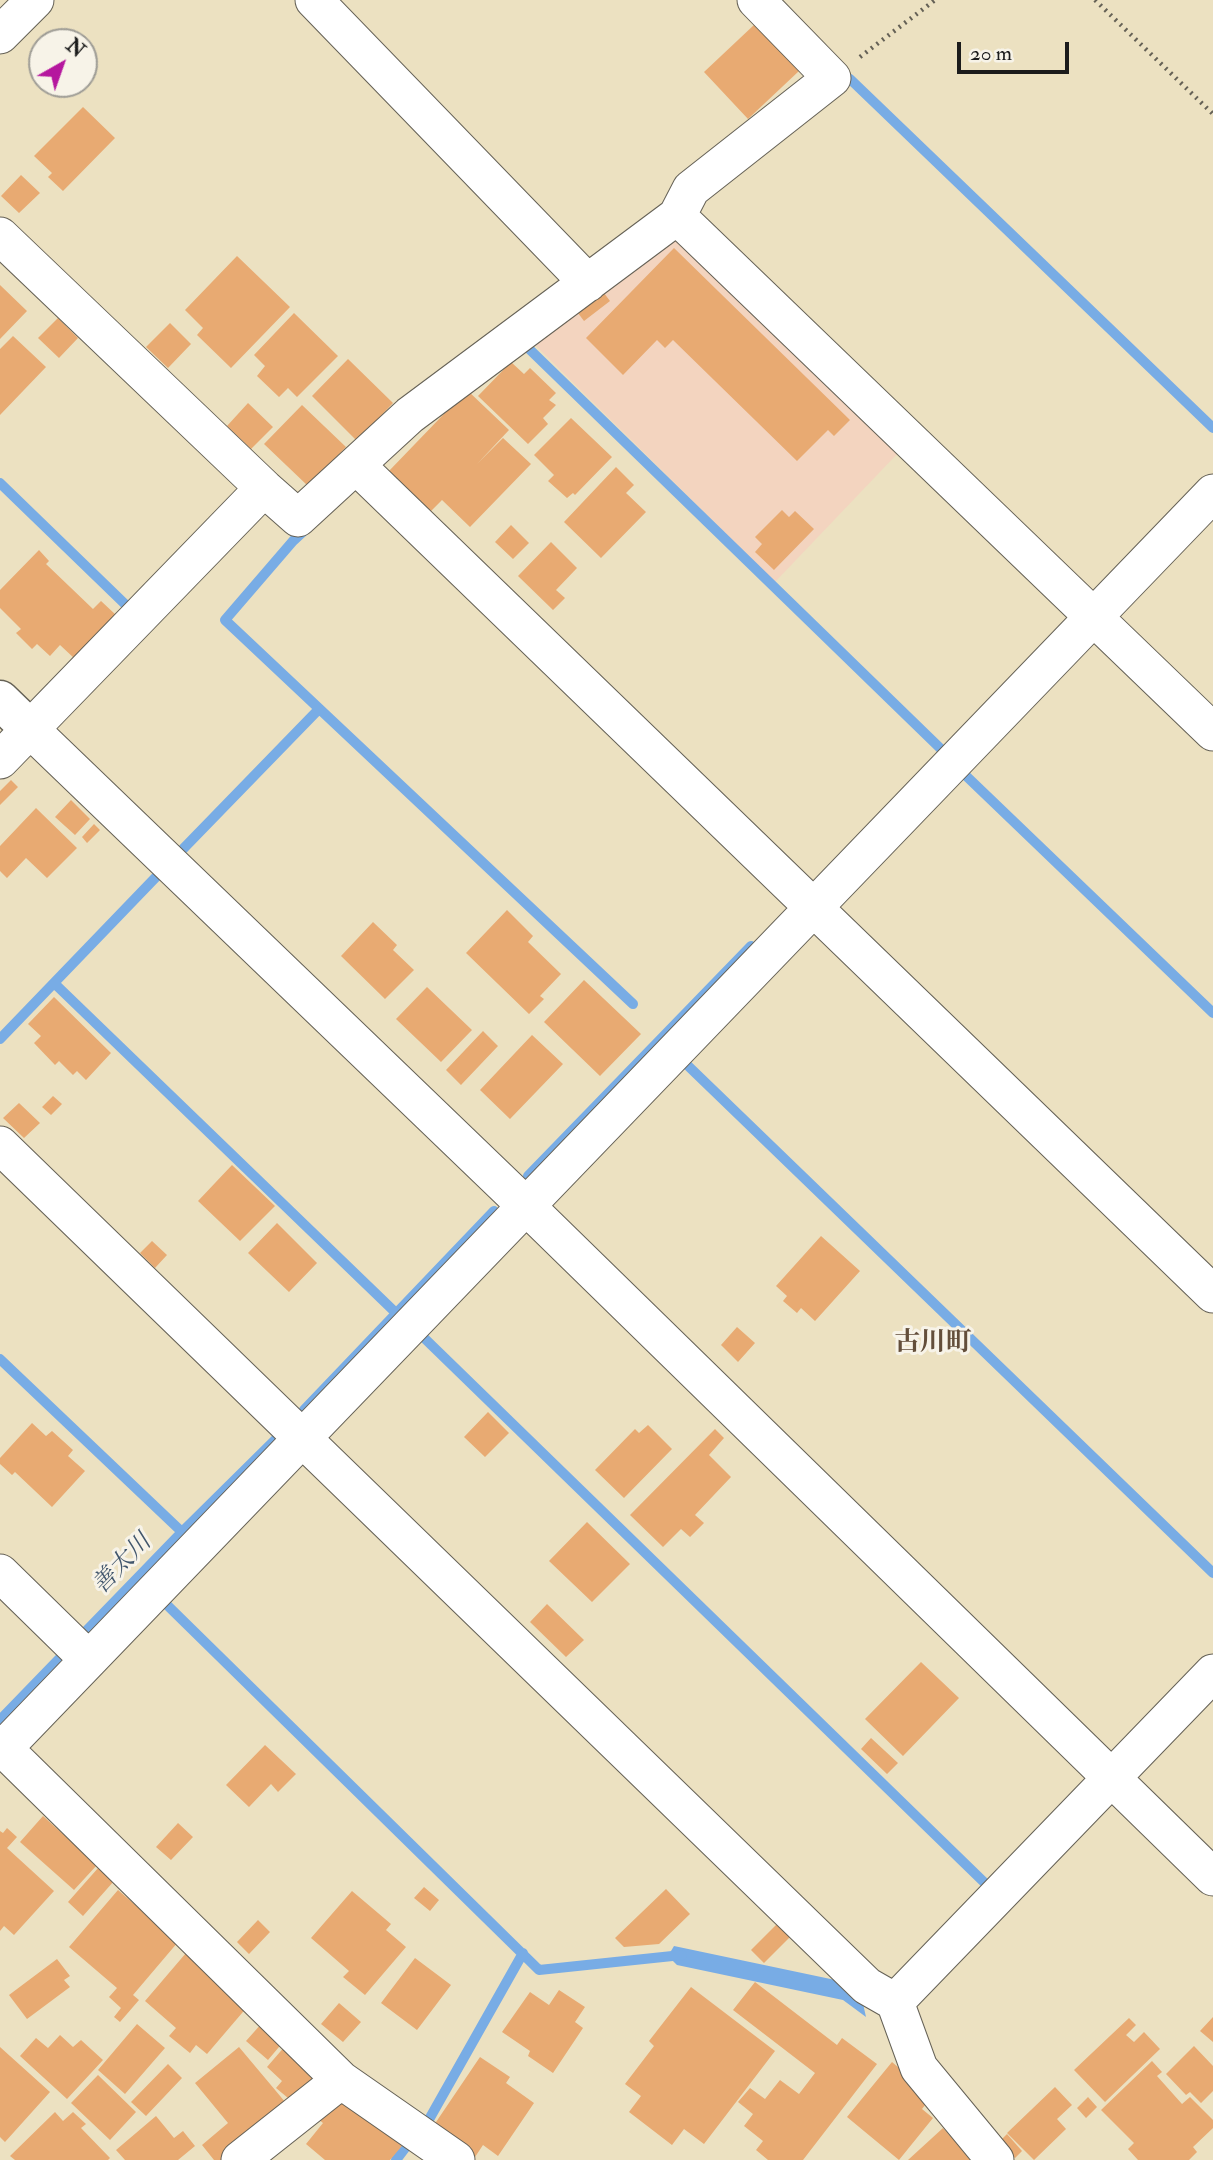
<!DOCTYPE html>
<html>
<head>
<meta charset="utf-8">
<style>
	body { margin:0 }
	#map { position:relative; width:1213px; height:2160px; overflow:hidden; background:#ece1c1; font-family:"IM FELL Double Pica",serif }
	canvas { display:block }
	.north { position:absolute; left:28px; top:28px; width:70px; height:70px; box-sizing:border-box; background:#f7f3e8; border:2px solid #9f9d96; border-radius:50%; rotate:40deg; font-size:19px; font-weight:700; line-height:28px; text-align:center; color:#1c1c1c }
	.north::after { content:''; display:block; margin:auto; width:24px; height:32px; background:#b5179e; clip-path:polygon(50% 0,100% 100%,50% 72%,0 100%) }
	.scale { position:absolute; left:957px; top:42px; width:112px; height:32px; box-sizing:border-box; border:4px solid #1c1c1c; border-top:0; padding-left:9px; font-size:21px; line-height:24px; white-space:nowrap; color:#1c1c1c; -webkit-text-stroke:5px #f7f3e8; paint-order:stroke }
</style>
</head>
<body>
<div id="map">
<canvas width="1213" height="2160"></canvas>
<div class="north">N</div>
<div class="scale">20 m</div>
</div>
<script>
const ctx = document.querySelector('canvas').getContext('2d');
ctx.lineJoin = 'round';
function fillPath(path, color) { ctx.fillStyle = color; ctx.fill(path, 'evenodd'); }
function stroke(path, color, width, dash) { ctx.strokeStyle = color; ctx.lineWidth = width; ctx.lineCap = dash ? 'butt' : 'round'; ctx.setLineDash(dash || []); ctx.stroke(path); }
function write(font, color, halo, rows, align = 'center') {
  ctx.font = font + ' "IM FELL Double Pica","Noto Serif JP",serif'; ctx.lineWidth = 6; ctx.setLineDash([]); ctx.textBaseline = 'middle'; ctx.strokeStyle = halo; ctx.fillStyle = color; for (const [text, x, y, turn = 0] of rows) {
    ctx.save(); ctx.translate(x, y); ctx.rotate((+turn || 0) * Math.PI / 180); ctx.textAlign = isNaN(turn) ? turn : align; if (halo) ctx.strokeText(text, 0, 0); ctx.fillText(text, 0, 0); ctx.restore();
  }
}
fillPath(new Path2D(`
	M669,233L900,451L775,582L529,339Z`), '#f3d4bf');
fillPath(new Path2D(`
	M674,1946L840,1981L862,1999L866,2017L843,2000L677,1965L668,1956Z`), '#78ace5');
stroke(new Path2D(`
	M841,87L850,79L1213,428
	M518,346L523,343L942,750
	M0,483L128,607
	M307,528L293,541L225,620L633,1004
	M961,771L1213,1013
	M183,849L319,709
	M54,983L396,1313
	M0,1039L156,877
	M682,1060L1213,1573
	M528,1176L751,946
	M418,1332L990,1888
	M0,1359L182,1532
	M304,1410L494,1211
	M165,1603L539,1970L682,1955
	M0,1720L182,1532L277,1438
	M427,2123L523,1953
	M396,2160L412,2139`), '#78ace5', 10);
fillPath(new Path2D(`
	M755,24L799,71L748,119L704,72Z
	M83,107L115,138L63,191L48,177L52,173L34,156Z
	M21,175L40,193L19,213L1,196Z
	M674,248L850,420L834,436L828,430L797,461L673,340L665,348L657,340L623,375L586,338Z
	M237,256L290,307L231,368L197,335L203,328L185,310Z
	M0,285L27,311L0,339Z
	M601,289L610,301L584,321L575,309Z
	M294,313L338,356L297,397L288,388L279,397L257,376L265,366L254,355Z
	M58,318L78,338L59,358L38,338Z
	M170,323L191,344L168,368L146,347Z
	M13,336L46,367L0,415V349Z
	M348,359L393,403L357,441L312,396Z
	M511,362L524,374L530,368L556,393L549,400L556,405L543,418L548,424L528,444L478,396Z
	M467,390L509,430L477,464L503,438L531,464L470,527L442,500L430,512L388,472Z
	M248,403L273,427L251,449L227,426Z
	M302,405L346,447L308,486L264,444Z
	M571,418L612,457L575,495L573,493L567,498L548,481L554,475L534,455Z
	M616,467L634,485L626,493L646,512L601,558L564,522Z
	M782,510L789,517L795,511L814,529L774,570L755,552L762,544L755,537Z
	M511,525L529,543L513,559L495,542Z
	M551,542L577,568L556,590L565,598L553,610L518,576Z
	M39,550L49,561L46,564L93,609L101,601L116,615L75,659L60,645L50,656L37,644L32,649L16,633L21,629L0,608V590Z
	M11,780L18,787L0,805V791Z
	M71,800L90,819L75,835L55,817Z
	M36,808L77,848L47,878L26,858L7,878L0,871V846Z
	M94,824L100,830L87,843L82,837Z
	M507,910L533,936L528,942L561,974L540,996L544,999L529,1014L466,953Z
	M373,922L397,945L393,950L414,970L385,999L341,956Z
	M584,980L641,1034L600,1076L544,1022Z
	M427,987L472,1030L441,1062L396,1019Z
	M54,997L111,1053L86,1080L77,1071L73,1075L59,1061L55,1065L34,1043L41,1036L28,1024Z
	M483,1031L498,1046L461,1085L446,1070Z
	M532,1035L563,1064L510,1119L480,1090Z
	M53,1096L62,1104L51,1115L42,1107Z
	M19,1103L40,1123L24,1138L3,1118Z
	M232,1165L275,1206L240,1241L198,1201Z
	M277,1223L317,1263L289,1292L248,1253Z
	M821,1236L860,1271L815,1321L801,1308L797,1313L783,1301L787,1296L776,1286Z
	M152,1241L167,1255L155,1268L140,1253Z
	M737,1327L755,1343L738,1362L721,1345Z
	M488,1412L509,1433L485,1457L464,1437Z
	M32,1423L46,1436L52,1431L73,1450L68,1456L85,1471L52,1507L15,1472L12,1475L0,1464V1458Z
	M648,1425L672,1449L624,1498L595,1470L635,1429L639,1433Z
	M715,1429L724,1438L709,1455L731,1477L695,1515L704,1523L690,1537L681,1529L663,1547L630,1515Z
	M587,1522L630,1564L592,1602L549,1561Z
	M547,1604L584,1640L566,1657L530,1622Z
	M921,1662L959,1698L903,1756L865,1719Z
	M871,1738L898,1763L887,1774L861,1749Z
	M265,1745L296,1774L278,1792L271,1784L249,1807L226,1785Z
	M43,1816L97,1865L74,1890L20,1842Z
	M178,1823L193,1837L171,1860L156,1847Z
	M7,1828L17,1837L7,1848L54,1891L14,1935L4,1926L0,1931V1831L3,1833Z
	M99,1867L114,1881L83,1916L68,1902Z
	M424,1887L439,1900L430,1911L414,1898Z
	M666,1889L690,1914L659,1944L624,1947L615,1938Z
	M118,1890L178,1942L133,1995L139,2000L120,2022L114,2017L121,2008L109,1997L117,1988L69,1947Z
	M352,1891L391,1924L386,1930L406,1947L365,1995L343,1977L349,1971L311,1938Z
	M258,1920L270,1932L249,1954L237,1942Z
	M778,1923L791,1936L764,1963L751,1950Z
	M186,1953L248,2006L207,2054L196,2045L190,2053L169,2036L176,2028L145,2001Z
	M415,1958L451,1985L417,2030L381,2003Z
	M57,1959L70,1976L64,1980L70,1987L27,2019L9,1995Z
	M755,1982L837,2045L842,2038L877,2064L803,2160H768L756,2150L763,2141L744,2126L753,2114L738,2102L750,2088L765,2099L780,2080L799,2094L815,2073L733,2010Z
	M691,1987L775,2051L704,2144L684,2129L672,2145L629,2112L641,2096L625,2084L654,2046L649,2041Z
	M559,1990L585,2007L575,2022L583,2028L553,2073L528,2056L530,2051L502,2032L530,1992L549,2005Z
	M339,2003L361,2022L343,2042L321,2024Z
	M1213,2017V2042L1200,2031Z
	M1129,2018L1136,2025L1126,2035L1134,2042L1144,2032L1160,2049L1105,2102L1074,2070Z
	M262,2023L284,2041L268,2060L246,2041Z
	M137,2024L165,2048L125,2094L98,2070Z
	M60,2035L73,2047L81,2040L103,2060L67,2099L20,2056L36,2038L48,2048Z
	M286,2045L325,2079L300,2108L276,2088L282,2081L267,2067Z
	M1194,2046L1213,2066V2091L1201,2103L1190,2092L1186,2095L1166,2074Z
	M0,2047L50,2092L5,2142L0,2137Z
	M239,2047L291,2109L231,2160H214L202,2145L228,2123L195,2083Z
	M480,2057L510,2077L506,2083L534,2103L498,2156L483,2145L475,2157L432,2128Z
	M1152,2061L1162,2072L1157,2076L1182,2104L1190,2097L1213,2120V2128L1193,2147L1197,2152L1189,2160H1138L1128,2149L1134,2143L1101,2110Z
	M892,2062L932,2096L922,2109L933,2118L899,2160L847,2117Z
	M168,2064L182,2078L146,2116L131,2102Z
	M98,2075L136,2112L110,2140L71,2103Z
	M1055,2087L1072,2105L1057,2119L1066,2129L1034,2160L1007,2133Z
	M340,2091L407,2140L390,2160H325L306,2144L323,2123L317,2118Z
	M1088,2097L1097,2107L1086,2118L1077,2108Z
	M55,2112L63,2121L73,2112L86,2124L81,2128L110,2158L108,2160H15L10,2156Z
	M156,2116L174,2138L183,2131L195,2146L178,2160H125L116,2150Z
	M943,2128L972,2160H908Z
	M1007,2134L1022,2151L1015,2158L999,2142Z`), '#e8aa72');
const minor = new Path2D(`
	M314,0L588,283
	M0,35L35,0
	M677,216L1213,732
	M0,236L264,488
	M357,466L1213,1294
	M30,729L526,1206L1213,1877
	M0,760L264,488L298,518L410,415L677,216L691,189L832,78L756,0
	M0,1145L867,1986L895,2002L919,2068L995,2160
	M0,1573L88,1659
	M3,1748L341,2080L456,2160
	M0,1752L1213,493
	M895,2002L1213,1673
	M240,2160L341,2080`);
const tertiary = new Path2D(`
	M0,700L30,729`);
stroke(minor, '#656156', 39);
stroke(tertiary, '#656156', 41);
stroke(new Path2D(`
	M1095,0L1213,114
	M860,57L935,0`), '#656156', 4.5, [2, 5]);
stroke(minor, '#fff', 37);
stroke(tertiary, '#fff', 38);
write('italic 24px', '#41566c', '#f7f3e8', [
	["善太川",123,1565,-46]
]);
write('bold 26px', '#634e3a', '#f7f3e8', [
	["古川町",933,1344]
]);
</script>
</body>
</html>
